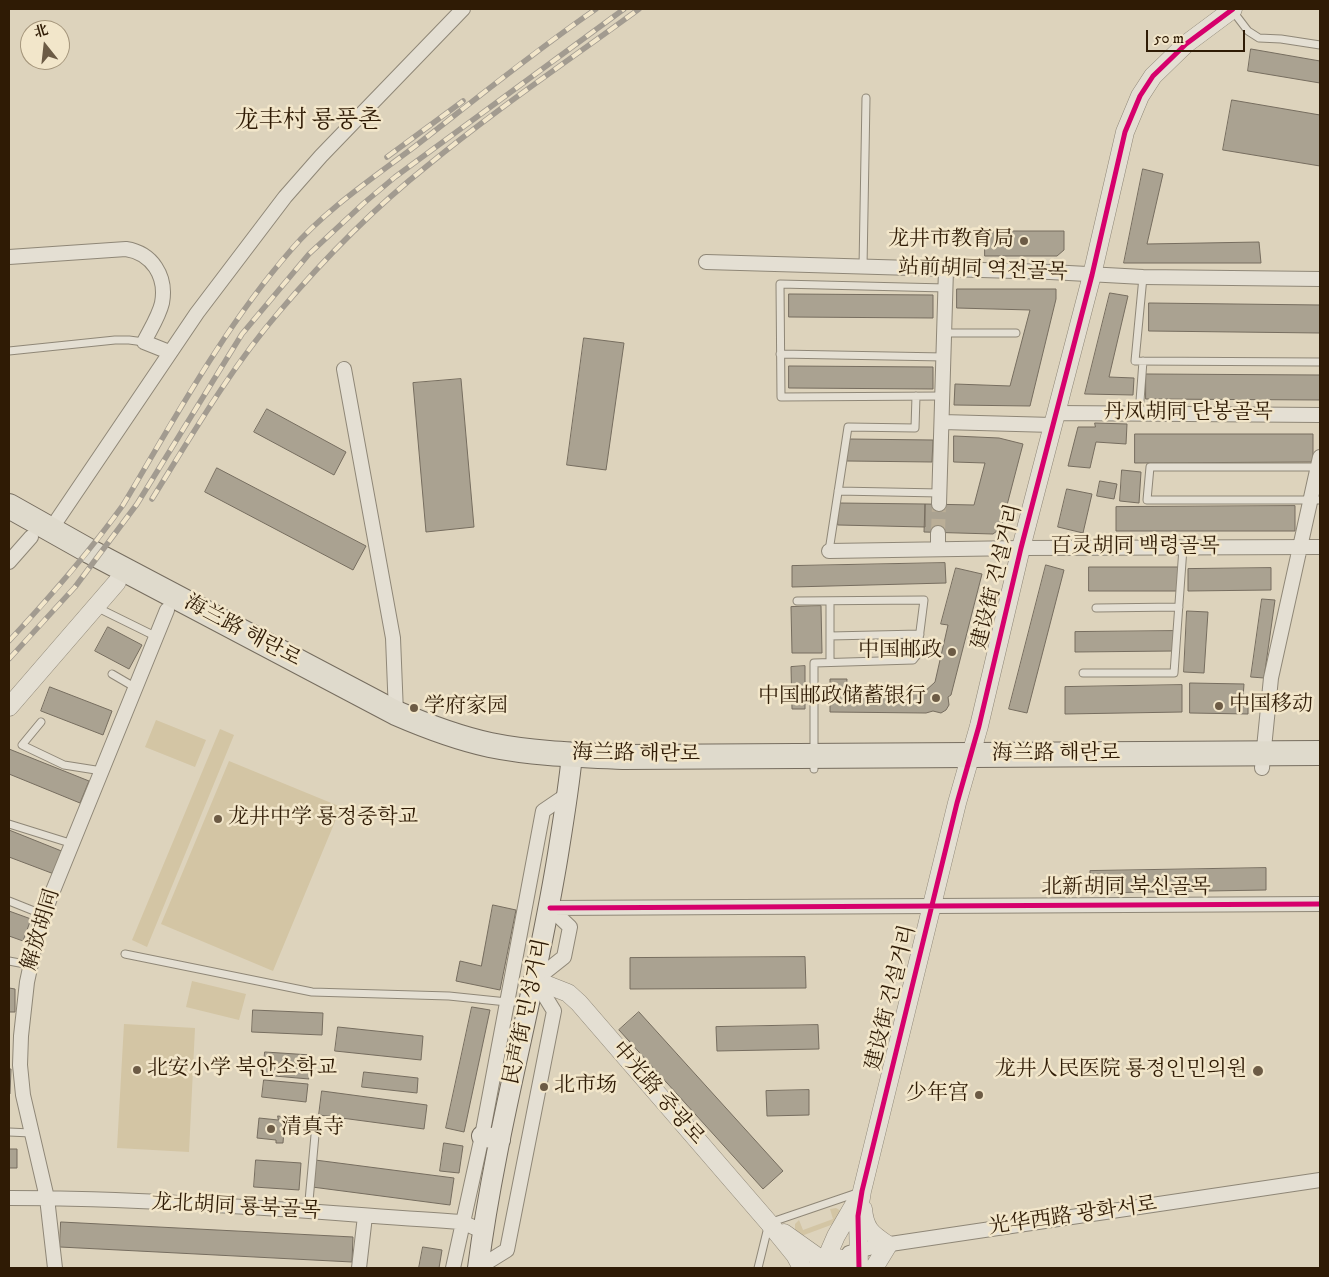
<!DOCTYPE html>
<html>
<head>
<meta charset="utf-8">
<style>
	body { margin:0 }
	#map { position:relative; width:1329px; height:1277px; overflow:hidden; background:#ddd3bc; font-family:"IM FELL DW Pica","Noto Serif SC",serif }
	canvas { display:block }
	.frame { position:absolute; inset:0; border:10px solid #2f1b05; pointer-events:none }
	.north { position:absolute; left:20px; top:20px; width:50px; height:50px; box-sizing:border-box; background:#f2e6ca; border:1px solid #a4957b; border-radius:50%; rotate:344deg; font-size:14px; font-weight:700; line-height:20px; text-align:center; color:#2f1b05 }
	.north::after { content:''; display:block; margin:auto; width:18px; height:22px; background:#6c5b45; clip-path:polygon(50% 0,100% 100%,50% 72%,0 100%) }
	.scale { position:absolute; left:1146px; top:30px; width:99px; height:22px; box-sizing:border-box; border:2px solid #2f1b05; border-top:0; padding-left:6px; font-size:15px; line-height:18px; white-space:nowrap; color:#2f1b05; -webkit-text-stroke:4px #f2e6ca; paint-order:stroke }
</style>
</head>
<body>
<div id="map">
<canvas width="1329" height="1277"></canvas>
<div class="frame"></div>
<div class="north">北</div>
<div class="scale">50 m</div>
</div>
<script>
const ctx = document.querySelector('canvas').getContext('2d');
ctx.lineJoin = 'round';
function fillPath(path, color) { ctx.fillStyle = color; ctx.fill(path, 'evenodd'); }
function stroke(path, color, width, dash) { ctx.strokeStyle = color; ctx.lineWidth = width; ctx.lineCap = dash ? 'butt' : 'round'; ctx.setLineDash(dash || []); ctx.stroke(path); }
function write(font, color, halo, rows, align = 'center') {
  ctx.font = font + ' "IM FELL DW Pica","Noto Serif SC","Noto Serif KR",serif'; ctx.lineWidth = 5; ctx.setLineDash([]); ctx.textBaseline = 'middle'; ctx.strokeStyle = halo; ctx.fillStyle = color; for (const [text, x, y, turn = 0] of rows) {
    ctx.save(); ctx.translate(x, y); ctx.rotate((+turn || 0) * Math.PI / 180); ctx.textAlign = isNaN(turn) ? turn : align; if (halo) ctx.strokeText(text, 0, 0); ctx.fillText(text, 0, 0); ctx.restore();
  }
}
fillPath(new Path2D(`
	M156,720L206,740L195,767L145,747Z
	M220,729L234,735L147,947L132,940Z
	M229,761L341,807L273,971L161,924Z
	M192,981L246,994L239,1020L186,1007Z
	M124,1024L195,1028L189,1152L117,1148Z
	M836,1208L841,1211L839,1222L804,1235L802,1236L795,1231V1224L799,1220L803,1230L833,1219L830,1209Z`), '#d3c5a4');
const building = new Path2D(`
	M1251,49L1320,61V83L1248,71Z
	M1232,100L1320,115V166L1223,150Z
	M1143,169L1163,174L1147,244L1259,242L1261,263H1124Z
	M985,231H1064V250L1057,256H985Z
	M957,289H1056V299L1030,406L954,405L955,384L1010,386L1030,310L957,308Z
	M1110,293L1128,296L1109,377L1134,378L1133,395L1085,394Z
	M789,294L933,295V318L789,317Z
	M1149,303L1320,305V333L1149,331Z
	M584,338L624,343L606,470L567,465Z
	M789,366L933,367V389L789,388Z
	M1146,374L1320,375V400L1146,399Z
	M461,379L474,527L426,532L413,383Z
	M267,409L346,452L334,475L254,432Z
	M1095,423L1127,424L1126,444L1096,442L1090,468L1068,466L1078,427H1095Z
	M1135,434H1313V462L1135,463Z
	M954,436L999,438L1023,444L1001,528L993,534L924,532L925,504L974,505L985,463L954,462Z
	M848,439L933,440L932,462L847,461Z
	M217,468L366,546L353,570L205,492Z
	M1122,470L1141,472L1139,503L1120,501Z
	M1100,481L1117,484L1114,499L1097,496Z
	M1067,489L1092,494L1083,533L1058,527Z
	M838,503L925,504V527L838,525Z
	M1295,506V531H1116V507Z
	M945,563L946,583L792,587V566Z
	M1046,565L1064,570L1027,713L1009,709Z
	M1089,567H1178V591H1089Z
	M956,568L982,574L951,695L948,697L949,705L946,710L941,713L933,711L926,713L830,712V679H847L846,693H874L875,685H888V693H923L935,682L948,625L941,624Z
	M1271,568V590L1188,591V569Z
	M1262,599L1275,600L1264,678L1251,677Z
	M821,606L822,653H792L791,607Z
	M1187,611L1208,612L1204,673L1184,672Z
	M108,627L142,645L129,669L95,651Z
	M1174,631V651L1075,652V632Z
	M805,666V709H792L791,667Z
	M1190,683L1244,684L1243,698H1248V714L1190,713Z
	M1182,685V712L1065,714V687Z
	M50,687L112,711L103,735L41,711Z
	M9,749L89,781L80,803L9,774Z
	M9,830L64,852L54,874L9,857Z
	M1266,868V890L1091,893L1090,871Z
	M493,905L516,910L500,990L456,981L460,961L481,966Z
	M9,911L31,919L23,941L9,936Z
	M805,957L806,988L630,989V958Z
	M9,988L15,989V1012H9Z
	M472,1007L490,1010L464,1132L446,1128Z
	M253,1010L323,1013L322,1035L252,1032Z
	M639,1012L783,1171L763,1189L619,1030Z
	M818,1025L819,1049L717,1051L716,1027Z
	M338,1027L423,1036L421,1060L335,1051Z
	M265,1052L311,1055L309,1079L263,1075Z
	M9,1069H11L10,1094H9Z
	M364,1072L418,1078L417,1093L362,1087Z
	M264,1080L308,1084L306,1102L262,1097Z
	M809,1090V1115L767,1116L766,1091Z
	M322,1091L427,1105L424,1129L319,1115Z
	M278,1116L285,1117L283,1143H276V1140L257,1138L259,1118L278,1120Z
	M444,1143L463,1146L459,1173L440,1171Z
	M9,1149H17V1168H9Z
	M256,1160L301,1163L299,1190L254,1187Z
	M315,1160L454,1178L450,1205L312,1187Z
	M61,1222L353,1237L352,1262L60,1247Z
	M423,1247L442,1250L439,1268H419Z`);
fillPath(building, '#aaa291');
stroke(building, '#766d5f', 1);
stroke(new Path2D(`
	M938,533L939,504`), '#baae97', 14, [14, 7]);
const service = new Path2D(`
	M1232,10L1248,31L1259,38L1281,39L1320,45
	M863,267L866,98
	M1143,277L1135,361L1320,362
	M945,333H1016
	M9,351L115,340H129L144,342
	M780,354L944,357
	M942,396L781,397L780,284L946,288
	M1139,414L1143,361
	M1320,467H1150L1147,500H1320
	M838,491L940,493
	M829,551L848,427L915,428L916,396
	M797,601L924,600L917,655L913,660L814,663V769
	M830,601V662
	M96,607L157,637
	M1096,608L1179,607
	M830,636L920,634
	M1083,673H1174L1183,548
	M112,674L136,688
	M41,722L22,745L64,765L102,771
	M9,824L73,844
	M9,901L44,915
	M125,954L312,992L449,996L507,1002H528
	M9,961L30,965
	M9,1132L31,1133
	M308,1212L315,1135
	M758,1268L769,1223L857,1193`);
const minor = new Path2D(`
	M9,257L126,249C152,253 167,276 162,303C159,316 150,330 144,342L169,352
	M706,262L1050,272L1143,277L1320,279
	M344,369L393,638L396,713
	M1056,413L1320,415
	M942,422L1053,425
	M939,504L946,269
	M51,529L197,313L285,197L321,156L463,9
	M938,549V533
	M829,551L1021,548L1320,547
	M9,562L31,537
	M1262,768L1271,678L1320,457
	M550,908L1320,904
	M9,1198C159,1198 312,1212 462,1222L482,1231
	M849,1253L877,1246L1320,1180
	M55,1268L47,1198L23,1095L20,1065L21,1036L27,982L38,931L50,898L167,610
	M359,1268L365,1216
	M453,1268L482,1136L543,811L568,794
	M478,1268L507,1250L554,1011L535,980L564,957L570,927L550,908`);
const tertiary = new Path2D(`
	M9,707L117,582
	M535,980L568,993L579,1003L769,1223L795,1255L802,1268
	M863,1209C865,1230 872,1234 888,1245L874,1268
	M784,1233L822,1260
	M826,1259L836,1236L858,1198
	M818,1264C830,1254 847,1257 857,1268
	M859,1268L858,1216L862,1191L957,803L979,726L1021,548L1092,275L1125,132L1140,96L1153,76L1186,44L1233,9`);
const secondary = new Path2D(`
	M482,1136L500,1140
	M478,1268C496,1127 537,989 559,848C564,817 569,786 572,755`);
const trunk = new Path2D(`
	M9,506L89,551L396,713C426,726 458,738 490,745C534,754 579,755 623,757L1320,753`);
stroke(service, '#8f8777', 9);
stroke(minor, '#8f8777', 16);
stroke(tertiary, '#8f8777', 19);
stroke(secondary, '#766d5f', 22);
stroke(trunk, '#766d5f', 26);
stroke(service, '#e4dfd3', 7);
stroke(minor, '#e4dfd3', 14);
stroke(tertiary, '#e4dfd3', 18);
stroke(secondary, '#e4dfd3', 20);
stroke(trunk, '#dfdacc', 24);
const rail = new Path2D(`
	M387,157L463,101
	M152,499C192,435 230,369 279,312C324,259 373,209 427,166C495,110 568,61 639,9
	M9,641C50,597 88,554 123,505C175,418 224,327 291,250C326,209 376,176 418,144C477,98 535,51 596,9
	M9,659L75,587L137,504L242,334L309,254L364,203L395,177L624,9`);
stroke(rail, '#a29b90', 5.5);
stroke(rail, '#f2e6ca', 4, [11]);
stroke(new Path2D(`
	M550,908L1320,904
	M859,1268L858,1216L862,1191L957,803L979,726L1021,548L1092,275L1125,132L1140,96L1153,76L1186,44L1233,9`), '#d6006c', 5);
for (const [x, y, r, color] of [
	[1024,241,5,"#6c5b45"],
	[952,652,5,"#6c5b45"],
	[936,698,5,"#6c5b45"],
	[1219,706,5,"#6c5b45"],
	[414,708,5,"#6c5b45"],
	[218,819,5,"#6c5b45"],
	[137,1070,5,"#6c5b45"],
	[1258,1071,6,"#6c5b45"],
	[544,1087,5,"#6c5b45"],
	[979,1095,5,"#6c5b45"],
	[271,1129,5,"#6c5b45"]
]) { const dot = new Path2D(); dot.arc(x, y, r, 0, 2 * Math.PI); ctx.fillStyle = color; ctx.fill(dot); stroke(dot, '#f2e6ca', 2); }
write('21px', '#2f1b05', '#f2e6ca', [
	["龙井市教育局",1014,241,"right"],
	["中国邮政",942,652,"right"],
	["中国邮政储蓄银行",926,698,"right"],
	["中国移动",1229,706],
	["学府家园",424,708],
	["龙井中学 룡정중학교",228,819],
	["北安小学 북안소학교",147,1070],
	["龙井人民医院 룡정인민의원",1247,1071,"right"],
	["北市场",554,1087],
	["少年宫",969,1095,"right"],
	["清真寺",281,1129]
], 'left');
write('21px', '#2f1b05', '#f2e6ca', [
	["站前胡同 역전골목",983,271,2],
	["丹凤胡同 단봉골목",1188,414],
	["百灵胡同 백령골목",1135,548],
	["建设街 건설거리",998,577,-76],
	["海兰路 해란로",242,632,28],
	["海兰路 해란로",636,755,1],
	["海兰路 해란로",1056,755],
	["北新胡同 북신골목",1126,889],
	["解放胡同",42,930,-73],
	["建设街 건설거리",892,998,-76],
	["民声街 민성거리",528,1012,-78],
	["中光路 중광로",657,1094,49],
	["龙北胡同 룡북골목",236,1208,3],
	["光华西路 광화서로",1073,1217,-8]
]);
write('24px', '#2f1b05', '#f2e6ca', [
	["龙丰村 룡풍촌",308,122]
]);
</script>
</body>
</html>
